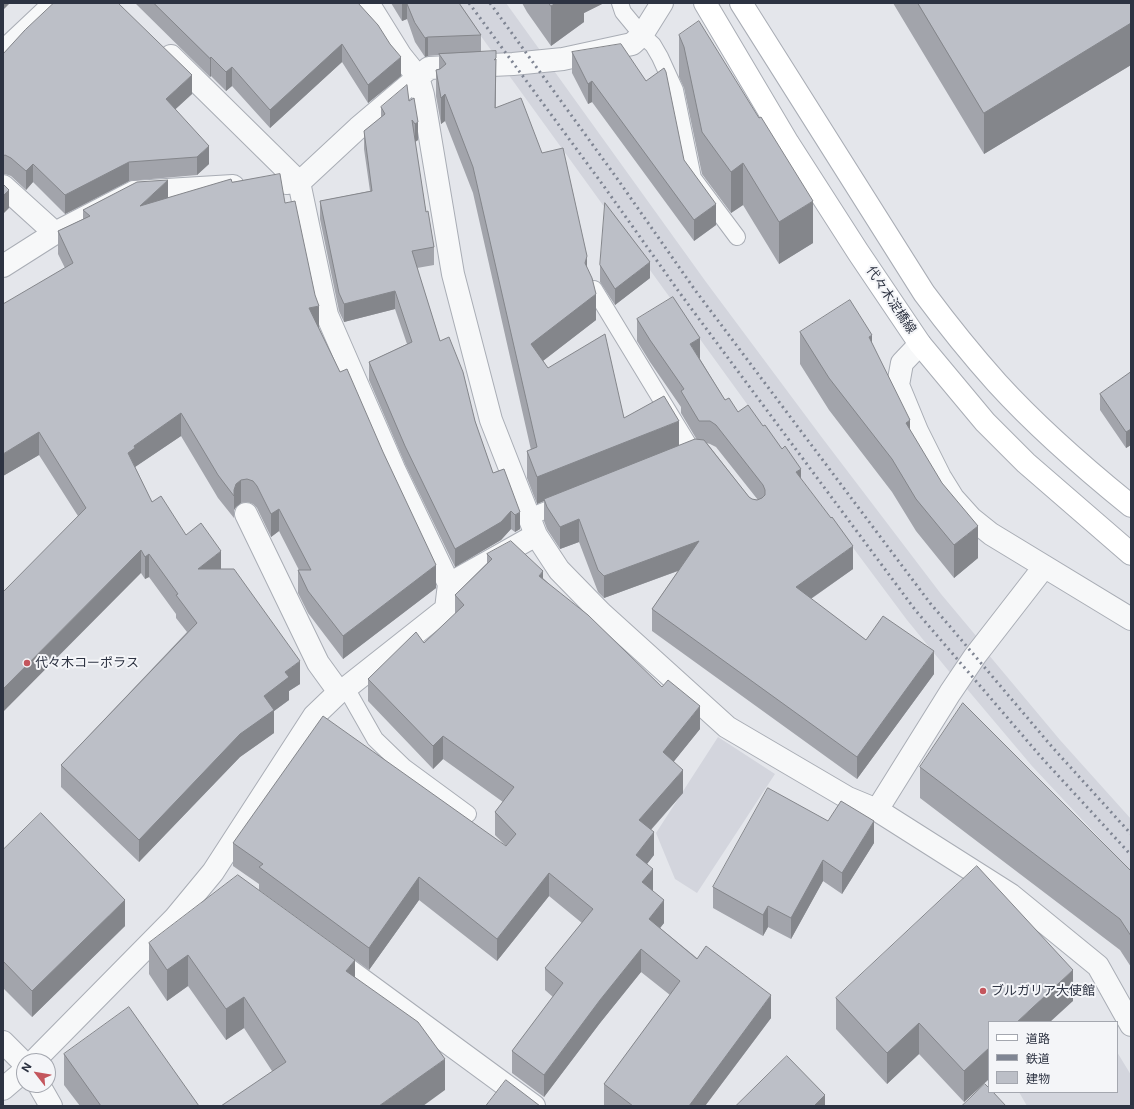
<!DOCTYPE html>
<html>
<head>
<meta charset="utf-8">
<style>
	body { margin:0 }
	#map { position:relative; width:1134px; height:1109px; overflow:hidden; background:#e4e6eb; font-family:Inter,"Noto Sans JP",sans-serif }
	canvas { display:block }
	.frame { position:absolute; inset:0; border:4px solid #2d3342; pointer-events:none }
	.legend { position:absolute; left:988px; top:1021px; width:130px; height:72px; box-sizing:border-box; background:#f4f5f8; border:1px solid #a4a7af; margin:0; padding:5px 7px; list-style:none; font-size:12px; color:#2d3342 }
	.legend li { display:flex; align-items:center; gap:8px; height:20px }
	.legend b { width:20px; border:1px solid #a4a7af }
	.north { position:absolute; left:16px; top:1053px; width:40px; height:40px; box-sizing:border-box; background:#f4f5f8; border:1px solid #a4a7af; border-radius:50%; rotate:301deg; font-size:11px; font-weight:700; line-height:16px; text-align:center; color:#2d3342 }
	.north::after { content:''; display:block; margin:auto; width:14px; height:18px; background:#c4565d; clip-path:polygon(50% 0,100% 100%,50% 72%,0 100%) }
</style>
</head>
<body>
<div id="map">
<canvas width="1134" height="1109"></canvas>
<div class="frame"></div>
<ul class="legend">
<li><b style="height:5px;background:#fff"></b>道路</li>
<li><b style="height:5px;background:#7f8593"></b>鉄道</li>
<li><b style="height:11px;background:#bcbfc7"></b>建物</li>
</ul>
<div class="north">N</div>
</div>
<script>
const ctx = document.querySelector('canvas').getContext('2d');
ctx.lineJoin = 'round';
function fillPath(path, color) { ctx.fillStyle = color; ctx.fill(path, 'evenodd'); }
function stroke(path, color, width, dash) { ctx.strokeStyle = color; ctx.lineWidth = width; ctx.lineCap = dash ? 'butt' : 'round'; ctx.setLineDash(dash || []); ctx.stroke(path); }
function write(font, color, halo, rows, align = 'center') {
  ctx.font = font + ' Inter,"Noto Sans JP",sans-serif'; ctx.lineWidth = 4; ctx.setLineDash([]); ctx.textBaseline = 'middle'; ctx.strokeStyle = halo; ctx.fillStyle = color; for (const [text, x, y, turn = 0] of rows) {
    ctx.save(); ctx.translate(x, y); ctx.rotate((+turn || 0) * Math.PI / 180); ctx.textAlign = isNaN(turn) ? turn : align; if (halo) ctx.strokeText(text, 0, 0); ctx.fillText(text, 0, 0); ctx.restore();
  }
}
fillPath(new Path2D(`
	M457,3H506L542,53L496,57Z
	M552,68L706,282L823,439L941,594L977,637L952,675L907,620L789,462L508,74Z
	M988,654L1060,740L1131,819V872L1032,766L967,689Z
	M718,737L775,774L697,893L675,879L656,833Z
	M1117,1052L1131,1075V1106H1027L1019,1092H1117Z`), '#d3d5dd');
const lane = new Path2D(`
	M620,3L623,12L642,35L653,45L660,57L675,90L693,178L737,237
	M594,289L693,452
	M529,517L564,503
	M346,688L375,739L404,767L468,814`);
const street = new Path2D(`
	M368,3L401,56L418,77L423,95L453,274L491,420L536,535L559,570L601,613L727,727L848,798L877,810L1011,895L1098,966L1131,1025
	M3,52L55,3
	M286,183L301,181L358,128L429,68L513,64L563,59L632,44L642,35L662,3
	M3,186L55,233
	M3,266L55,233L134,192L233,186
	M920,344L902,363L898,385L917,431L940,477L953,498L971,518L991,534L1131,619
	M246,514L318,663L339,692
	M449,584L536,535
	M877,810L950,693L975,656L1044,567
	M331,957L534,1106
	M3,1042L24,1063
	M34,1061L175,918L213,872L314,716L339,692L346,688L446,609L449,584L394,469L327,315L299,182L171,56
	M39,1085L51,1106
	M3,1089L24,1071`);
const secondary = new Path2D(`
	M705,3L788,143L858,252L920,344L985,422L1026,463L1131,554
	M741,3L924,293C947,324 971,354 997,383C1038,428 1084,468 1131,506`);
stroke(lane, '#a9adb5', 18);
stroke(street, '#a9adb5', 24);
stroke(secondary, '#a9adb5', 24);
stroke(lane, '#f7f8f9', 16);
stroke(street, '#f7f8f9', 22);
stroke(secondary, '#fff', 22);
stroke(new Path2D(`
	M469,3L603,185L682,296L916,611L1041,757L1131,855
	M490,3L616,177L695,290L930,603L1053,748L1131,834`), '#7f8593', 3, [2, 4]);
fillPath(new Path2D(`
	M135,3H358L401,76L368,103L342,62L270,128L232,86L226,91L211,76L210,77Z
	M391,3H459L481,35V52L496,77L495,108L587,269L596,320L543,361L548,368L624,418L679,446L697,440L681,413V407L650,362L637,341V319L700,359L725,400L738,412L763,426L801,479L853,569L811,599L866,640L934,674L857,779L652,631V609L678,571L604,598L598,592L579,542L560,549L547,529L544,521V501L537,504L527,478V451L531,450L473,193L445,121L441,124L436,96V70L439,69V55L428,56L425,57L415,42L407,19L402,21ZM707,443L710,444L716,447L758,500L752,499L749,497Z
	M522,3H604L584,13V22L551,46L527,12Z
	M893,3H1131V65L984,154Z
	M679,35L813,243L779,264L743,205L731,213L702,174L684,88L679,77Z
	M572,52L716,225L694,241L592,102L588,104L572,73Z
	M3,54L192,94L175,109L209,164L197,175L129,181L65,214L33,182L26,190L11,176L5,174H3Z
	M414,98L418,140L415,142L426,212L434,247V265L417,268L440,341L475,421L493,473L504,469L520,529L515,532L511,529L501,540L455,567L405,464L369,380V362L407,344L395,309L344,322L339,311L320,219V201L370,191L364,149V131L381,118V107L409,101Z
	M232,182L285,203L319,328L436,588L343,659L308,613L298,593V570H299L279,531L271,537L257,508L253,504L247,502L241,503L236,507L234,510V518L218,498L181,436L135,467L152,502L221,569L300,684L289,691V700L274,711V733L240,757L139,862L61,787V765L187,632L176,618V614L149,577L145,579L141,573L78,516L39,455L3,476L65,268L58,254V231L83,219V210L168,198Z
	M600,265L650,278L615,305L600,282Z
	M800,332L872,343L910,431L978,558L954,578L916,531L892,492L829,410L800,364Z
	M1131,372V445L1126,448L1100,410V394Z
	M487,554L543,578L700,729L673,762L683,793L651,830L654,855L647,864L653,891L664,923L660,928L771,1018L705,1106H604V1084L670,995L641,972L600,1023L544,1097L512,1073V1051L553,997L545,990V968L582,923L549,896L497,961L419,900L369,970L259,890V884L233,866V843L506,846L495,835V812L503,802L443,759L433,769L368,701V679L424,643L455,615V595L487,563Z
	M920,767L1131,871V967L1120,950L920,798Z
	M828,821L874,843L842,894L823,881L791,939L768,927L763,936L713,908V887Z
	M3,850L125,926L32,1017L3,988Z
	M149,943L355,977L445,1090L272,1071L244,1028L226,1040L188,986L167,1001L149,974Z
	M836,998L1073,1001L989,1022V1079L964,1102L919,1054L887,1084L836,1029Z
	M64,1054L199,1106H80L64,1085Z`), '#a2a4ab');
fillPath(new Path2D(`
	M3,3H10L3,10Z
	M402,3H407V19L402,21Z
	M556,3H604L584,13V22L551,46V6Z
	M1131,23V65L984,154V113Z
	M428,37V56L425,57V38Z
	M342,44V62L270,128V110Z
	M496,51V85L495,135L494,60Z
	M211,57V76L210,77V58Z
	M401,57V76L368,103V85Z
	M232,67V86L226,91V72Z
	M192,75V94L166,118V99Z
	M592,81V102L588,104V84Z
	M445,94V121L441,124V98Z
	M418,122V140L415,142V124Z
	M209,146V164L197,175V157Z
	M129,162V181L65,214V195Z
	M743,163V205L731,213V172Z
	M33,164V182L26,190V171Z
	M168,180V202L140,206Z
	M9,190V208L3,214V196Z
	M813,201V243L779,264V222Z
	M716,204V225L694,241V220Z
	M587,256V283L585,263Z
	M650,262V278L615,305V289Z
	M395,291V309L344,322V304Z
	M596,294V320L531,370V344Z
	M319,306V328L309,331V308Z
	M872,335V367L869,337Z
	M700,338V360L690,344Z
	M181,413V436L135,467L128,453L134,446Z
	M910,420V452L906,423Z
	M679,421V447L544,499V501L537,504V477Z
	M1131,429V445L1126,448V432Z
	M39,432V455L3,476V454Z
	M801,469V491L796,472Z
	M241,480V503L236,507L234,510V490L236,484Z
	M279,509V531L271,537V514Z
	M511,511V529L501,540L455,567V549Z
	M520,512V529L515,532V515Z
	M579,519V542L560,549V527Z
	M978,526V558L954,578V545Z
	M699,541V563L604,598V576Z
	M853,546V569L796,609V587Z
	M141,550V573L3,712V689Z
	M221,551V574L198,569Z
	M149,554V577L145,579V557Z
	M436,565V588L343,659V636Z
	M543,571V594L539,576Z
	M934,651V674L857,779V757Z
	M300,661V684L289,691V700L274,711V733L240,757L139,862V840L285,672Z
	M700,706V729L663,775V752Z
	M443,736V759L433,769V746Z
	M683,770V793L639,843V820Z
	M874,821V843L842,894V873Z
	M654,832V855L636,878V855Z
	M823,860V881L791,939V918Z
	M653,869V892L642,882Z
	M549,873V896L497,961V939Z
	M419,877V900L369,970V948Z
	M125,900V926L32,1017V991Z
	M664,900V923L649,942V919Z
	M768,906V927L763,936V915Z
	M641,949V972L600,1023L544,1097V1075L600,1000Z
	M188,955V986L167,1001V970Z
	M355,960V991L346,971Z
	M1073,970V1001L1050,1022H1017Z
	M771,995V1018L705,1106H689Z
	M244,997V1028L226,1040V1009Z
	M919,1023V1054L887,1084V1053Z
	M989,1048V1079L964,1102V1071Z
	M445,1059V1090L423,1106H379Z
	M825,1095V1106H814Z`), '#84868b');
const building = new Path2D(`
	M54,3H118L192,75L166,99L209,146L197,157L129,162L65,195L33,164L26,171L11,158L5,155L3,156V62L4,61L3,60V54L25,30Z
	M154,3H358L378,25L390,44L401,57L368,85L342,44L270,110L232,67L226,72L211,57L210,58Z
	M407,3H459L481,35L428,37L425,38L415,23Z
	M549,3H556L551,6Z
	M918,3H1131V23L984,113Z
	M699,21L759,118L761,117L813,201L779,222L743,163L731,172L702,132L684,47L679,35Z
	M621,44L646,81L664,68L666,72L684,160L716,204L694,220L592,81L588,84L572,52Z
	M496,51V58L494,60L496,59L495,108L521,98L542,153L563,148L587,256L585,263L592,278L596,294L531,344L548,368L605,334L624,418L664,396L679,421L537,477L527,451L537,447L473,167L445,94L441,98L436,70L440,69L446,64L439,54Z
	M407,85L409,101L414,98L418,122L415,124L412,120L426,212L428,211L434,247L412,251L440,341L449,337L463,372L475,421L493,473L504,469L520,512L515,515L511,511L501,522L455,549L405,446L369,362L412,342L395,291L344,304L339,293L320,201L372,191L364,131L385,114L381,107Z
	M280,174L285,203L295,201L315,295L319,306L309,308L340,372L347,369L383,452L436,565L343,636L308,591L298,570H311L279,509L271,514L257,486L253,481L247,479L241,480L236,484L234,490V496L218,475L181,413L134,446L135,448L128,453L152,502L161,496L186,535L201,523L221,551L198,569H234L300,661L285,672L289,677L264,696L274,710L240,734L139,840L61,765L197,623L176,595L178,594L149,554L145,557L141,550L3,689V592L86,508L39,432L3,454V304L73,263L58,231L90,216L83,210L137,182L168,180L140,206L231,179L232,182Z
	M3,184L9,190L3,196Z
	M605,203L650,262L615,289L600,265Z
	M673,297L700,338L690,344L725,400L729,398L738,412L748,405L763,426L765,425L782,449L785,446L801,469L796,472L831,518L832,517L853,546L796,587L866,640L883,616L934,651L857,757L652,609L699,541L604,576L598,570L579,519L560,527L547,507L544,499L695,439L704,440L749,497L752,499L757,500L762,498L765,495V490L763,485L716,425L710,421H699L681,391L684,389L650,340L637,319Z
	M850,300L872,335L869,337L910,420L906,423L942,483L978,526L954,545L916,499L892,459L829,378L800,332Z
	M1131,372V429L1126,432L1100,394Z
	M511,541L543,571L539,576L588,615L662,687L668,680L700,706L663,752L683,770L639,820L654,832L636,855L653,869L642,882L664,900L649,919L697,959L706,946L771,995L689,1106H633L604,1084L680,981L641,949L600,1000L544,1075L512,1051L563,983L545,968L593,909L549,873L497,939L419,877L369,948L259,867L263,864L233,843L323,716L506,846L516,834L495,812L514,787L443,736L433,746L368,679L416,632L424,643L464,605L455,595L492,559L487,554Z
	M963,703L1131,871V936L1120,919L920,767Z
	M768,788L828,821L841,801L874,821L842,873L823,860L791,918L768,906L763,915L713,887Z
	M41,813L125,900L32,991L3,961V850Z
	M977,866L1073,970L1017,1022H989V1048L964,1071L919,1023L887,1053L836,998Z
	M238,875L355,960L346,971L418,1022L445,1059L379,1106H221L286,1062L244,997L226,1009L188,955L167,970L149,943Z
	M129,1007L199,1106H101L64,1054Z
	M787,1056L825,1095L814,1106H736Z
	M506,1080L540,1106H486Z
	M985,1084L989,1088V1092H993L1006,1106H962Z`);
fillPath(building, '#bcbfc7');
stroke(building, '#84868b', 1);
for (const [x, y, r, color] of [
	[27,663,4,"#c4565d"],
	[983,991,4,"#c4565d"]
]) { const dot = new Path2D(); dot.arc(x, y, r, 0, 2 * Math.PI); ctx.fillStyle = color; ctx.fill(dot); stroke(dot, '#f4f5f8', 1.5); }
write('13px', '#2d3342', '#f4f5f8', [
	["代々木淀橋線",891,300,56]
]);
write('13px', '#2d3342', '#f4f5f8', [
	["代々木コーポラス",35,663],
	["ブルガリア大使館",991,991]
], 'left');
</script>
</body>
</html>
